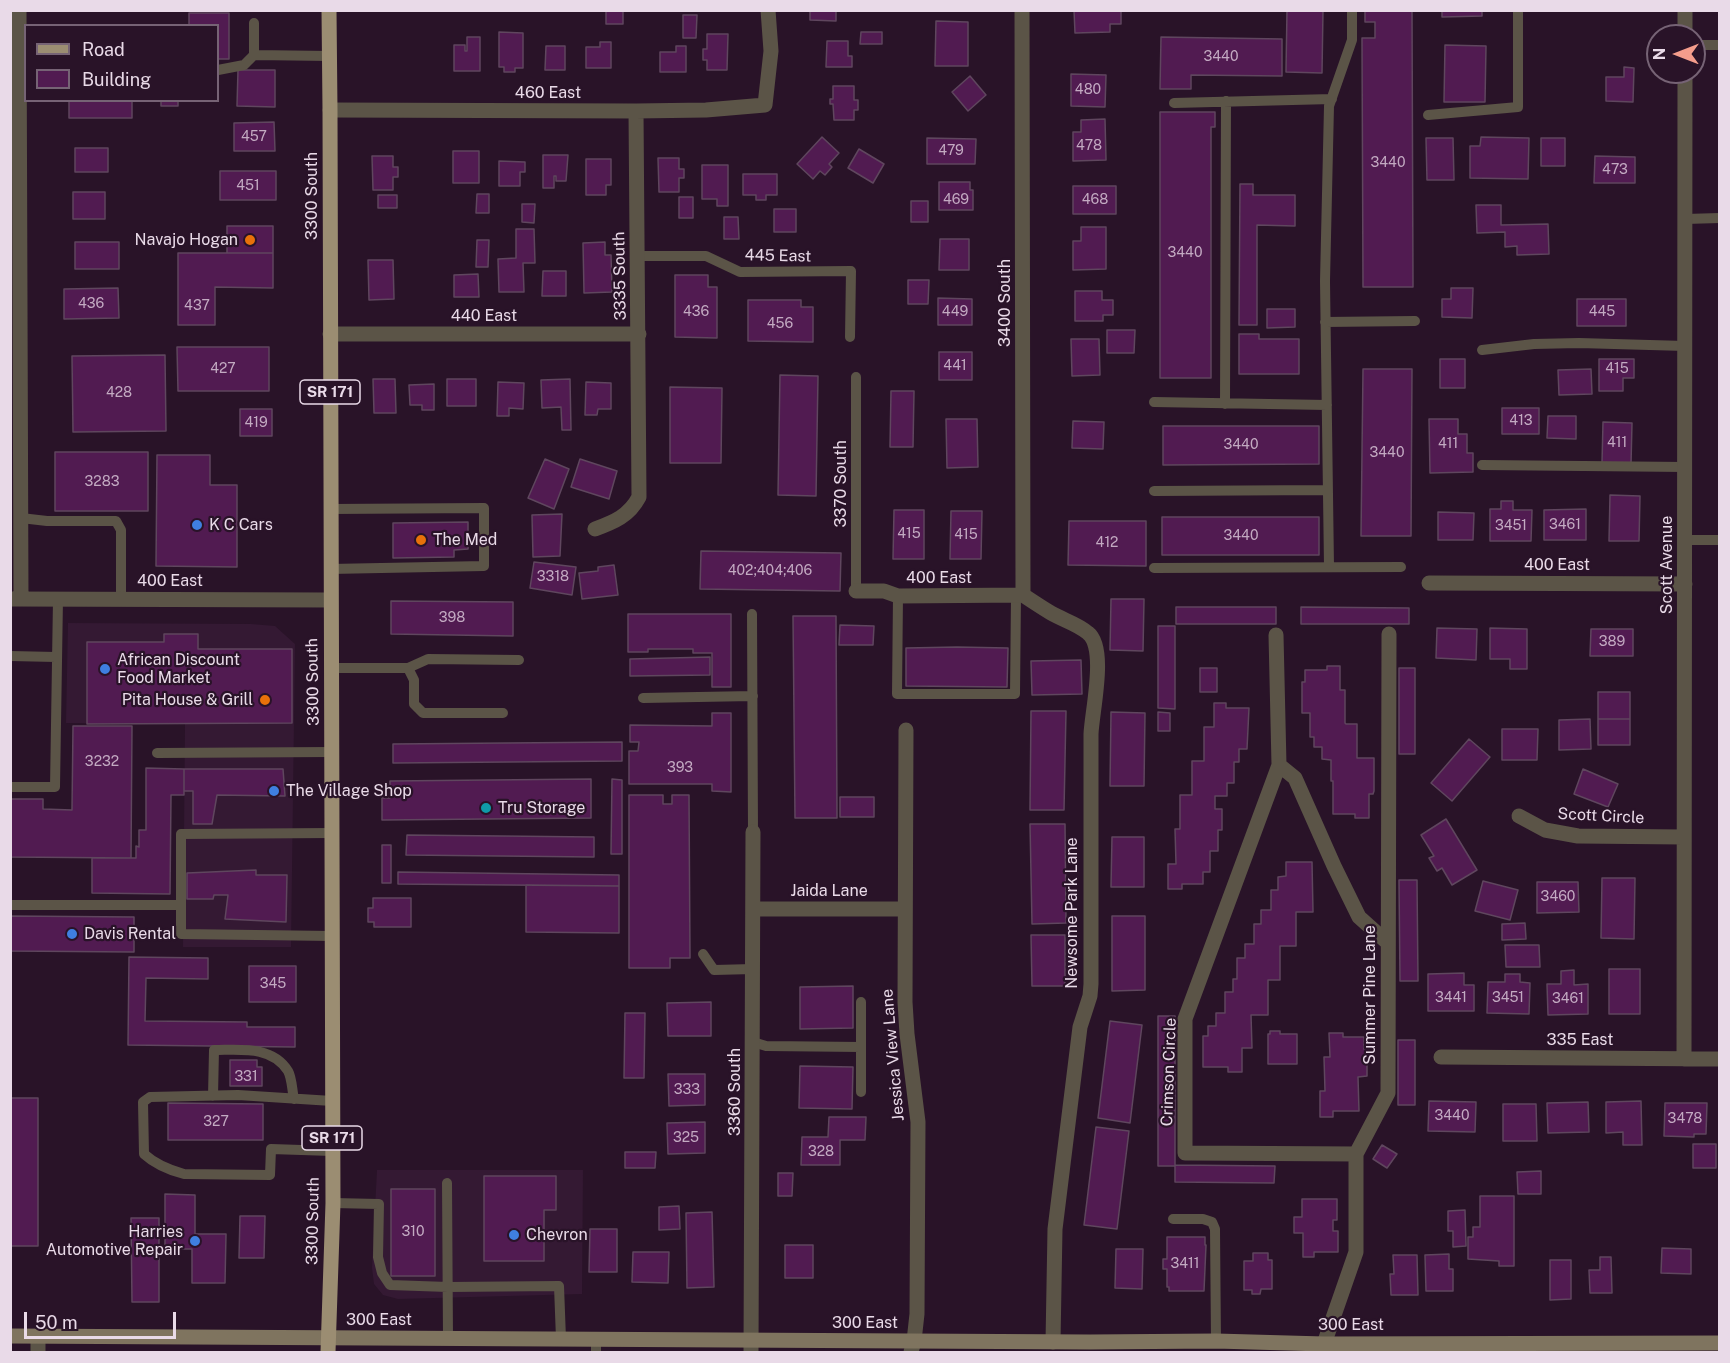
<!DOCTYPE html>
<html>
<head>
<meta charset="utf-8">
<style>
	body { margin:0 }
	#map { position:relative; width:1730px; height:1363px; overflow:hidden; background:#291328; font-family:"Public Sans",sans-serif }
	canvas { display:block }
	.frame { position:absolute; inset:0; border:12px solid #e9dae8; pointer-events:none }
	.legend { position:absolute; left:24px; top:24px; width:195px; height:78px; box-sizing:border-box; background:#291328; border:2px solid #766375; margin:0; padding:8px 10px; list-style:none; font-size:18px; color:#e9dae8 }
	.legend li { display:flex; align-items:center; gap:12px; height:30px }
	.legend b { width:30px; border:2px solid #766375 }
	.north { position:absolute; left:1646px; top:24px; width:60px; height:60px; box-sizing:border-box; background:#291328; border:2px solid #766375; border-radius:50%; rotate:270deg; font-size:16px; font-weight:700; line-height:24px; text-align:center; color:#e9dae8 }
	.north::after { content:''; display:block; margin:auto; width:21px; height:27px; background:#f49d8c; clip-path:polygon(50% 0,100% 100%,50% 72%,0 100%) }
	.scale { position:absolute; left:24px; top:1312px; width:152px; height:27px; box-sizing:border-box; border:3px solid #e9dae8; border-top:0; padding-left:8px; font-size:18px; line-height:21px; white-space:nowrap; color:#e9dae8; -webkit-text-stroke:4px #291328; paint-order:stroke }
</style>
</head>
<body>
<div id="map">
<canvas width="1730" height="1363"></canvas>
<div class="frame"></div>
<ul class="legend">
<li><b style="height:8px;background:#9b8d72"></b>Road</li>
<li><b style="height:16px;background:#511b51"></b>Building</li>
</ul>
<div class="north">N</div>
<div class="scale">50 m</div>
</div>
<script>
const ctx = document.querySelector('canvas').getContext('2d');
ctx.lineJoin = 'round';
function fillPath(path, color) { ctx.fillStyle = color; ctx.fill(path, 'evenodd'); }
function stroke(path, color, width, dash) { ctx.strokeStyle = color; ctx.lineWidth = width; ctx.lineCap = dash ? 'butt' : 'round'; ctx.setLineDash(dash || []); ctx.stroke(path); }
function write(font, color, halo, rows, align = 'center') {
  ctx.font = font + ' "Public Sans",sans-serif'; ctx.lineWidth = 4.5; ctx.setLineDash([]); ctx.textBaseline = 'middle'; ctx.strokeStyle = halo; ctx.fillStyle = color; for (const [text, x, y, turn = 0] of rows) {
    ctx.save(); ctx.translate(x, y); ctx.rotate((+turn || 0) * Math.PI / 180); ctx.textAlign = isNaN(turn) ? turn : align; if (halo) ctx.strokeText(text, 0, 0); ctx.fillText(text, 0, 0); ctx.restore();
  }
}
fillPath(new Path2D(`
	M68,623L251,624L275,626L295,644L291,947H183L185,724L66,723Z
	M377,1170H583L582,1294L398,1299L383,1295L374,1284L372,1268Z`), '#341933');
const building = new Path2D(`
	M606,10H623V24H606Z
	M810,10H836V21L810,20Z
	M1074,10H1121V24H1110V32L1075,33Z
	M1287,10H1323L1322,73L1286,72Z
	M1365,10H1412L1413,287H1363L1362,38H1375V22H1365Z
	M1442,10H1482V16L1442,17Z
	M189,13H229V59H218V26H189Z
	M683,15H697L696,38H683Z
	M936,21L968,22V66H935Z
	M499,32L523,33V68H515V72H504V67H499Z
	M861,32H882V44H860Z
	M707,34H728L727,70H707V60H703V49H707Z
	M467,37H480V71H454V45H465V51H467Z
	M1161,37L1282,39V76L1191,75V89H1160Z
	M827,41H848V56H852V67H826Z
	M600,42H611V68H586V47H600Z
	M1445,45L1486,46L1485,102H1444Z
	M546,46H565V70H545Z
	M676,46H686V72H660V52H676Z
	M1624,67L1634,68L1633,102L1606,101V77H1624Z
	M238,70H275V107L237,106Z
	M1071,74L1106,75L1105,107L1071,106Z
	M970,76L986,95L968,111L952,92Z
	M833,86H854V100H858V110H854V120H834L833,104H830V99H833Z
	M69,100H132V118H69Z
	M161,100H178V106H161Z
	M1160,112H1215V127H1211V378H1160Z
	M1105,119L1106,160L1073,161V132H1081V120Z
	M274,122L275,151H234V123Z
	M822,137L839,153L829,164L832,167L825,175L820,171L813,179L797,164Z
	M1481,137L1529,138L1528,179L1470,178V146H1480Z
	M927,138L976,139L975,164H927Z
	M1426,138H1453L1454,180H1427Z
	M1541,138H1565V166H1541Z
	M75,148H108V172H75Z
	M859,149L884,164L873,183L848,168Z
	M453,151H479V183H453Z
	M543,155H568L566,181H556V176H554V188H543Z
	M372,156H393V167H398V177H393V190H373Z
	M1595,156L1635,157V183H1594Z
	M658,158H679V169H684V178H679V192H659Z
	M586,159H611V185H606V195H586Z
	M499,161L525,162V172H520V186H499Z
	M702,165H728V206H717V199H702Z
	M220,171H276V200H220Z
	M743,174H777V195H766V200H756V195H743Z
	M939,182H970V190H973V210H939Z
	M1240,184H1253V195H1295V226L1257,225V325H1239Z
	M1073,186H1116V214H1073Z
	M73,192H105V219H73Z
	M477,194H489V213H476Z
	M378,195H397V208H378Z
	M679,197H693V218H679Z
	M911,201H928V222H911Z
	M522,204H535L534,223L522,222Z
	M1476,205H1501V225L1548,224L1549,254L1517,255V246L1505,247V232L1477,233Z
	M774,209H796V232H774Z
	M724,217H738L739,239H724Z
	M227,226H273V253H227Z
	M1081,227H1106V269L1073,270V241H1081Z
	M516,229H534L535,263H523L524,292H499L498,259L516,258Z
	M940,239H969V270H939Z
	M477,240H489L488,267H476Z
	M75,242H119V269H75Z
	M605,242V255H611L612,292L584,293L583,243Z
	M178,253H273V288L215,287V325H178Z
	M368,260H393L394,299L369,300Z
	M543,271H566V296H542Z
	M478,274L479,297H454V275Z
	M675,275H708V287H717V338L675,337Z
	M908,280H929L928,304H908Z
	M118,288L119,318L64,319V289Z
	M1451,288H1473L1472,318L1442,317V299H1451Z
	M1075,291H1102V300H1113V315H1103V321H1075Z
	M938,298L972,299V325H938Z
	M1577,299H1626V326H1577Z
	M748,300H801V307H813V342L748,341Z
	M1267,309H1295V327L1267,328Z
	M1107,330H1135L1134,353H1107Z
	M1239,334H1259V339H1299V374H1239Z
	M1071,339H1099L1100,375L1072,376Z
	M177,347H269V391H178Z
	M939,352H972V380H939Z
	M165,355L166,431L73,432L72,356Z
	M1440,359H1465V388H1440Z
	M1599,359H1634V378H1623V391H1599Z
	M1363,369H1412L1411,536H1361Z
	M1591,369L1592,394L1559,395L1558,370Z
	M780,375L818,376L816,496L778,495Z
	M373,379H395L396,413H374Z
	M447,379H476V406H447Z
	M570,379L571,430H562L561,407L542,408L541,380Z
	M498,382L524,383L523,409L509,408V416H497Z
	M586,382L611,383V409H598L597,415H585Z
	M434,384V410H422V405H410L409,385Z
	M670,387L722,388L721,463H670Z
	M891,391H914L913,447H890Z
	M1502,408H1539V434H1502Z
	M240,409H272V436H240Z
	M1548,416H1576V439L1547,438Z
	M946,419H977L978,467L947,468Z
	M1429,419H1458V434H1467V453H1473V472L1430,473Z
	M1073,421L1104,422L1103,449L1072,448Z
	M1603,422L1632,423L1631,464L1602,463Z
	M1163,426H1319V464L1163,465Z
	M55,452H148V511H55Z
	M157,455H210V485H237V567L156,566Z
	M545,459L569,469L554,509L528,498Z
	M580,459L617,471L609,499L571,487Z
	M1610,495L1640,496L1639,541H1609Z
	M1501,501H1513V510H1532L1531,541H1490V509H1501Z
	M1586,509V540H1544V510Z
	M894,510H924V559H893Z
	M951,511H982L981,559H950Z
	M1438,512L1474,513L1473,540H1438Z
	M562,514L560,556L533,557L532,515Z
	M1162,517H1319V555H1162Z
	M1069,521H1146V566L1068,565Z
	M468,522V549L454,550V557L393,558V523Z
	M701,551L841,553L840,591L700,589Z
	M534,562L576,567L572,595L530,588Z
	M614,565L618,595L582,599L579,573L598,571V567Z
	M1111,599H1144L1143,651L1110,650Z
	M391,601L513,602V636L391,634Z
	M1176,607H1276V624H1176Z
	M1301,607L1409,608V624H1301Z
	M628,614H731V687H712V653H693V649H648V652H628Z
	M793,616H836L837,818H795Z
	M840,625L874,626L873,645H839Z
	M1158,626H1175V709L1158,708Z
	M1437,628L1477,629L1476,660L1436,658Z
	M1490,628L1527,629V669H1510V659H1490Z
	M1591,629H1633V656H1590Z
	M164,634H198V649H292V723L87,724V642H164Z
	M957,647L1008,648L1007,687L906,686V648Z
	M710,657V675L630,676V659Z
	M1081,660L1082,694L1032,695L1031,661Z
	M1327,666H1340V690H1345V723L1346,724H1357V758H1374V791L1373,794H1369V818H1355V814H1333V781H1331V760L1322,759V747H1314V737H1310V713H1302V682H1305V670H1327Z
	M1200,668H1217V692H1200Z
	M1399,668H1415V754H1399Z
	M1598,692H1630V719H1598Z
	M1214,703H1226V708H1249L1247,749H1239V762H1234V783H1227V796H1215V809H1222V830H1218V851H1210V872H1203V884H1182V889H1168V864H1176L1175,829H1180V795H1192V761H1204V727H1214Z
	M1031,711H1066L1064,810H1030Z
	M1111,712L1145,713L1144,786H1110Z
	M1158,712L1170,713V731H1158Z
	M712,713H731V792L712,791V784H629V751H638L639,742H630V725L712,726Z
	M1590,719L1591,749L1559,750V720Z
	M1598,719H1630V745H1598Z
	M73,726H132L131,858L10,857V799H43V809L72,810Z
	M1502,729H1538L1537,760H1502Z
	M1469,739L1490,757L1452,801L1431,783Z
	M622,742V761L393,763V744Z
	M146,768L184,769V795H171L170,894L92,893V858H136V846L139,847V830H146Z
	M184,769H283L285,796L217,795L212,824H193V791H184Z
	M1583,769L1618,784L1608,807L1574,794Z
	M591,779V818L382,820V798H390V781Z
	M612,779L622,780V854H611Z
	M629,795H663V804H672V795H689L690,958H670V968H629Z
	M840,797H874V817H840Z
	M1446,819L1477,870L1452,885L1442,868L1437,871L1429,858L1434,856L1421,835Z
	M1030,824H1065L1066,923L1032,924Z
	M407,835L594,837V857L406,855Z
	M1112,837H1144V887H1111Z
	M382,845H391V883H382Z
	M1286,862H1312L1313,912H1296V946H1280V980H1268V1015H1251L1252,1048H1242V1072H1228V1067H1203V1036H1208V1026H1216V1013H1225V992H1233V979H1237V958H1245V944H1254V924H1261V910H1271V890H1278V877L1286,876Z
	M256,870V875H287L286,922L225,919L228,895H214L213,899H187V873Z
	M398,872L619,875V886L398,884Z
	M1602,878H1635L1634,939L1601,938Z
	M1399,880H1417L1418,981H1400Z
	M1483,881L1518,890L1510,920L1475,911Z
	M1537,882H1578L1579,912L1537,913Z
	M526,885L619,886V933L526,932Z
	M373,898H411V927H374V922H368V908H373Z
	M10,916L134,917V952L10,951Z
	M1112,916H1145V990L1112,991Z
	M1525,923L1526,939L1502,940V924Z
	M1031,935H1065V986H1032Z
	M1505,945H1539L1540,967H1506Z
	M129,957L208,958V979L146,978L145,1021L247,1022V1027H295V1047L128,1045Z
	M249,966H296V1002H249Z
	M1609,969H1640V1014H1609Z
	M1574,970V985L1588,984V1014L1548,1015L1547,984H1561V971Z
	M1464,973V985H1474V1011H1428V974Z
	M1505,974H1520V982L1530,983L1529,1014L1487,1013L1488,982H1505Z
	M853,986V1028L800,1029V987Z
	M711,1002V1036H668L667,1003Z
	M625,1013H645L644,1078H624Z
	M1158,1016H1175V1166H1158Z
	M1110,1021L1142,1025L1130,1123L1098,1118Z
	M1270,1031H1280V1034H1297V1064H1268V1034H1270Z
	M1329,1033H1343V1037H1364V1049H1367V1076L1358,1077L1359,1111H1333V1117H1320V1091H1325L1324,1057H1330Z
	M1398,1040H1415V1105H1398Z
	M230,1060H257V1067H262V1086H230Z
	M800,1066L853,1067L852,1109L799,1108Z
	M668,1074H705V1105L669,1106Z
	M10,1098H38V1246H10Z
	M1429,1101L1476,1102L1475,1132L1428,1131Z
	M1641,1101L1642,1145H1623V1132L1606,1133V1102Z
	M1588,1102L1589,1132L1548,1133L1547,1103Z
	M168,1103L263,1104V1140H168Z
	M1665,1103H1707L1706,1134H1694V1137L1664,1136Z
	M1503,1104H1536L1537,1141H1503Z
	M829,1117H866L865,1140H840V1165H801L802,1137H828Z
	M705,1122V1153L668,1154L667,1123Z
	M1096,1127L1129,1131L1117,1229L1084,1225Z
	M1693,1144H1716V1168H1693Z
	M1382,1145L1397,1154L1387,1168L1373,1159Z
	M625,1152H656L655,1168H625Z
	M1175,1165L1275,1166L1274,1183L1175,1182Z
	M1541,1171V1194H1518L1517,1172Z
	M778,1173H793L792,1196H778Z
	M484,1176H556V1210H544V1261H484Z
	M391,1189H435V1276H391Z
	M165,1194L195,1195V1234H226L225,1283H192V1249H165Z
	M1480,1196H1514V1266H1499V1261L1468,1259V1237H1473V1227H1480Z
	M1302,1199H1337V1220H1333V1231H1338V1252H1314V1257H1303V1233H1294V1217H1302Z
	M679,1206L680,1229L659,1230V1207Z
	M1465,1210L1466,1246L1453,1247V1231H1448V1211Z
	M712,1212L714,1287L687,1288L686,1213Z
	M240,1216H265L264,1258H239Z
	M131,1218H159V1302H132Z
	M590,1229H617V1272H589Z
	M1167,1237H1205V1245H1206L1204,1291H1169V1287H1167V1269H1163V1259H1167Z
	M785,1245H813V1278H785Z
	M1662,1248L1691,1249V1274L1661,1273Z
	M1116,1249H1143L1142,1289L1115,1288Z
	M633,1252H669L668,1283L632,1282Z
	M1253,1253H1268V1260H1272V1289H1261L1260,1294H1252V1290H1244V1261H1253Z
	M1449,1254V1269H1453V1291H1426L1425,1255Z
	M1393,1255H1417L1418,1295H1391L1390,1274H1394Z
	M1600,1257H1611L1612,1293H1590L1589,1270H1600Z
	M1550,1260H1571V1299L1550,1300Z`);
fillPath(building, '#511b51');
stroke(building, '#5f465e', 1.5);
stroke(new Path2D(`
	M254,23V55
	M1694,45H1720
	M218,70L244,65L254,55L329,56
	M1174,103L1332,99
	M1428,115L1518,107V10
	M1685,219L1720,218
	M637,256H706L740,272L851,271L850,337
	M1325,322L1415,321
	M1482,350L1534,344L1579,343L1685,346
	M1154,402L1327,405
	M1225,404L1226,101
	M1482,465L1685,467
	M1154,491L1328,490
	M330,509L484,508V566L330,569
	M21,518L47,521H116L121,530V599
	M1685,540H1720
	M1329,566L1325,281L1329,106L1352,40V10
	M1154,568L1401,567
	M856,591V377
	M898,596L897,694H1015L1016,595
	M752,614L753,832
	M10,656L56,657
	M331,668H408L428,659L519,660
	M408,668L414,680V704L423,713H503
	M643,698L753,696
	M157,753L332,752
	M10,787H55L58,599
	M10,905H181V934L332,936
	M181,905V834L332,833
	M703,954L714,970L753,969
	M861,1002V1047
	M753,1042L766,1046L861,1047V1092
	M213,1096L214,1050C239,1050 272,1045 288,1071C292,1078 292,1090 294,1099
	M332,1101L238,1095L150,1097L143,1102L144,1154C156,1165 169,1170 184,1174L270,1175L271,1149L332,1151
	M447,1183L448,1338
	M333,1203L379,1204L378,1257L382,1273L390,1285L448,1287L559,1286L561,1339
	M1173,1219H1203L1212,1222L1215,1229L1216,1341
	M596,1339V1352`), '#5b5447', 10);
stroke(new Path2D(`
	M19,10L21,599
	M1022,10L1023,595
	M1685,10V36
	M330,110L636,111L706,110L765,105L771,51L768,10
	M330,334H639
	M595,529C614,522 629,516 639,497L636,111
	M1429,583L1685,584
	M856,591H884L898,596L1023,595
	M1023,595C1032,601 1041,607 1051,613C1063,620 1078,624 1088,633C1107,648 1092,711 1091,734V984L1090,996L1080,1027L1055,1229L1053,1342
	M10,599L330,600
	M1276,635L1279,765L1185,1019V1153L1356,1154
	M906,730L905,1002L907,1034L918,1122L917,1314L914,1341L911,1352
	M1279,765L1295,778L1334,866L1359,917L1388,943
	M1519,816L1545,830L1578,836L1684,837
	M753,909H905
	M1441,1057L1720,1059
	M1684,1059L1685,72
	M38,1336V1352
	M1324,1344L1356,1252V1154L1388,1093L1389,634
	M751,1352L753,832`), '#5b5447', 15);
stroke(new Path2D(`
	M10,1336L1090,1342L1216,1341L1324,1344L1720,1343`), '#7f745f', 15);
stroke(new Path2D(`
	M328,1352L333,1203L330,110L329,10`), '#9b8d72', 15);
for (const [x, y, r, color] of [
	[250,240,6,"#e8710a"],
	[197,525,6,"#3f7fe0"],
	[421,540,6,"#e8710a"],
	[105,669,6,"#3f7fe0"],
	[265,700,6,"#e8710a"],
	[274,791,6,"#3f7fe0"],
	[486,808,6,"#0f9aa8"],
	[72,934,6,"#3f7fe0"],
	[514,1235,6,"#3f7fe0"],
	[195,1241,6,"#3f7fe0"]
]) { const dot = new Path2D(); dot.arc(x, y, r, 0, 2 * Math.PI); ctx.fillStyle = color; ctx.fill(dot); stroke(dot, '#291328', 2); }
write('14px', '#c3aac2', null, [
	["3440",1221,57],
	["480",1088,90],
	["457",254,137],
	["478",1089,146],
	["479",951,151],
	["3440",1388,163],
	["473",1615,170],
	["451",248,186],
	["469",956,200],
	["468",1095,200],
	["3440",1185,253],
	["436",91,304],
	["437",197,306],
	["436",696,312],
	["449",955,312],
	["445",1602,312],
	["456",780,324],
	["441",955,366],
	["427",223,369],
	["415",1617,369],
	["428",119,393],
	["413",1521,421],
	["419",256,423],
	["411",1617,443],
	["411",1448,444],
	["3440",1241,445],
	["3440",1387,453],
	["3283",102,482],
	["3461",1565,525],
	["3451",1511,526],
	["415",909,534],
	["415",966,535],
	["3440",1241,536],
	["412",1107,543],
	["402;404;406",770,571],
	["3318",553,577],
	["398",452,618],
	["389",1612,642],
	["3232",102,762],
	["393",680,768],
	["3460",1558,897],
	["345",273,984],
	["3441",1451,998],
	["3451",1508,998],
	["3461",1568,999],
	["331",246,1077],
	["333",687,1090],
	["3440",1452,1116],
	["3478",1685,1119],
	["327",216,1122],
	["325",686,1138],
	["328",821,1152],
	["310",413,1232],
	["3411",1185,1264]
]);
for (const [x, y, w] of [
	[330,392,60],
	[332,1138,60]
]) { const box = new Path2D(); box.roundRect(x - w / 2, y - 12, w, 24, 4.5); ctx.fillStyle = '#291328'; ctx.fill(box); stroke(box, '#e9dae8', 1.5); }
write('bold 15px', '#e9dae8', null, [
	["SR 171",330,392],
	["SR 171",332,1138]
]);
write('16px', '#e9dae8', '#291328', [
	["460 East",548,93],
	["3300 South",312,196,-90],
	["445 East",778,256,1],
	["3335 South",620,276,-91],
	["3400 South",1005,303,-90],
	["440 East",484,316],
	["3370 South",841,484,-90],
	["400 East",1557,565],
	["Scott Avenue",1667,565,-90],
	["400 East",939,578],
	["400 East",170,581],
	["3300 South",313,682,-91],
	["Scott Circle",1601,816,3],
	["Jaida Lane",829,891],
	["Newsome Park Lane",1072,913,-90],
	["Summer Pine Lane",1370,995,-90],
	["335 East",1580,1040],
	["Jessica View Lane",893,1055,-95],
	["Crimson Circle",1169,1072,-88],
	["3360 South",735,1092,-90],
	["3300 South",313,1221,-89],
	["300 East",379,1320],
	["300 East",865,1323],
	["300 East",1351,1325]
]);
write('16px', '#e9dae8', '#291328', [
	["Navajo Hogan",238,240,"right"],
	["K C Cars",209,525],
	["The Med",433,540],
	["African Discount",117,660],
	["Food Market",117,678],
	["Pita House & Grill",253,700,"right"],
	["The Village Shop",286,791],
	["Tru Storage",498,808],
	["Davis Rental",84,934],
	["Harries",183,1232,"right"],
	["Automotive Repair",183,1250,"right"],
	["Chevron",526,1235]
], 'left');
</script>
</body>
</html>
